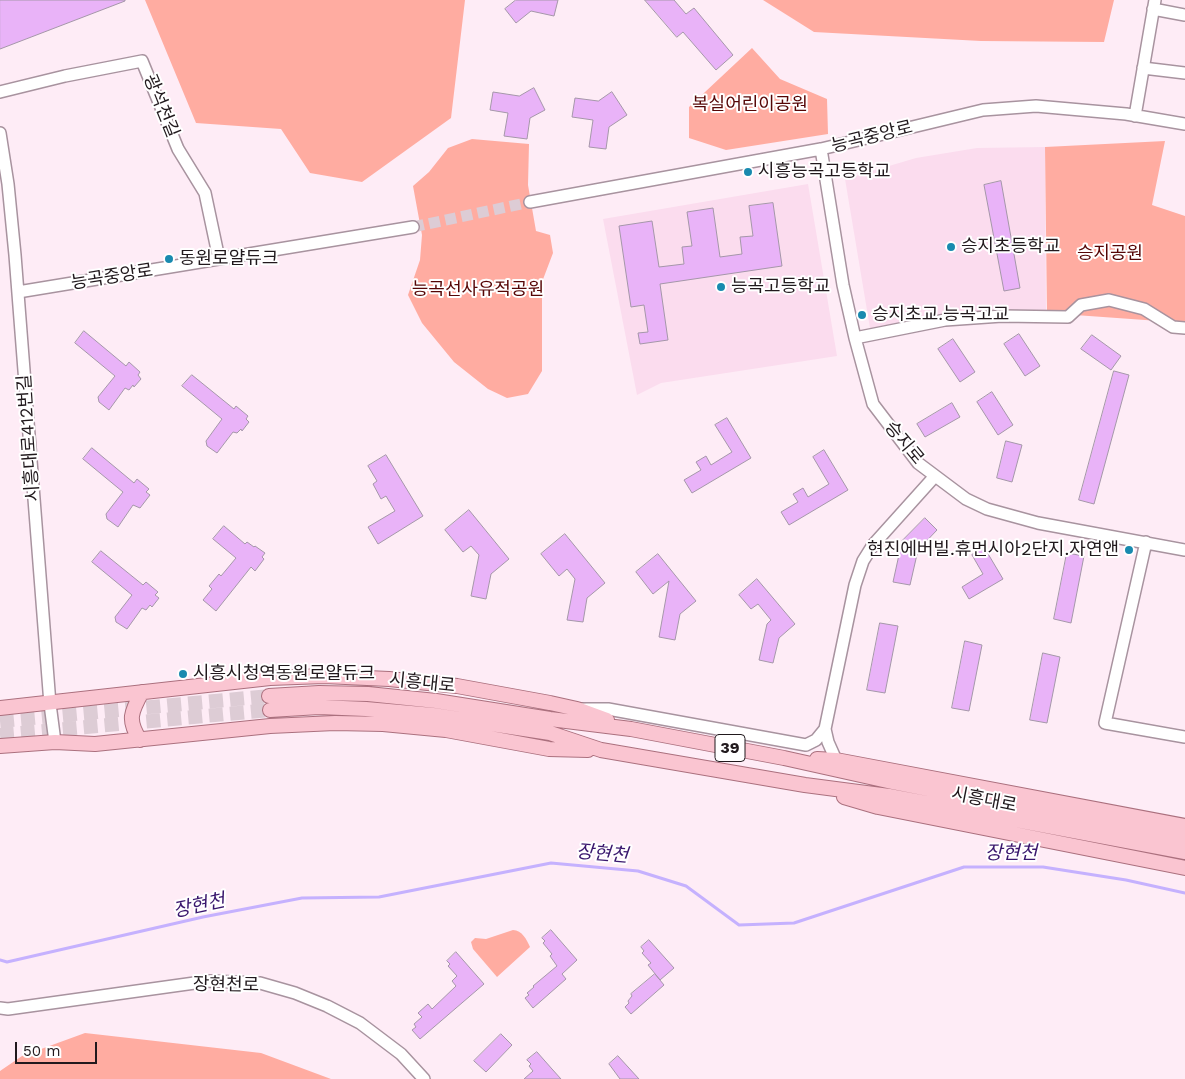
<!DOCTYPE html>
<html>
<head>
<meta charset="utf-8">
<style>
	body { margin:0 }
	#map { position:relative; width:1185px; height:1079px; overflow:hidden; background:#feecf6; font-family:"Work Sans",sans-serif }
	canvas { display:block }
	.scale { position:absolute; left:15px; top:1042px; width:82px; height:22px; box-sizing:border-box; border:2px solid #21191d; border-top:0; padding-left:6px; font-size:15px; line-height:18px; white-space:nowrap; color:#21191d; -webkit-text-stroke:4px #fff; paint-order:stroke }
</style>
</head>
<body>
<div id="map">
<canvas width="1185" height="1079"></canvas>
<div class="scale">50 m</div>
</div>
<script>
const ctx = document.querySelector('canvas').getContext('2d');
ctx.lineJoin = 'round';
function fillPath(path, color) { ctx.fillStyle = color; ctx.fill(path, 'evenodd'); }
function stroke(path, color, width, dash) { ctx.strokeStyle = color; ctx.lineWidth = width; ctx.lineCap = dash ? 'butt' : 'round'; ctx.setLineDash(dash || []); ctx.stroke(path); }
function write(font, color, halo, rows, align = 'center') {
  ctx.font = font + ' "Work Sans","Noto Sans KR",sans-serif'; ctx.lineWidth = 4; ctx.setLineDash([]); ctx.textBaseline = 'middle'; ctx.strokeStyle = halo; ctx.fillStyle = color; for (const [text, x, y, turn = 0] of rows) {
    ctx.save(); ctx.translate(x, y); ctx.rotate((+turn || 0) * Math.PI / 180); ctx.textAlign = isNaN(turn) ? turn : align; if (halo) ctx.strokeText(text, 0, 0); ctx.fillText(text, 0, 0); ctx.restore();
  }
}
fillPath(new Path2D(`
	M1045,147L1046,317L1002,316L871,334L845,179L916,158L977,148Z
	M808,184L837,356L661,383L637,395L603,219Z`), '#fbdcee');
fillPath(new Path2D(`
	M145,0H465L451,118L362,182L310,173L281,129L196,123Z
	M763,0H1114L1104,42L981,41L814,32Z
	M752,48L780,79L827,99L828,134L726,150L689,138V107Z
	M472,139L529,144L528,185L536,231L550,235L553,253L542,282V371L528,394L507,398L488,389L454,362L422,323L408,295L420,260L422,235L413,186L429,172L448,148Z
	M1165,141L1152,205L1185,216V327L1173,322L1047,313L1045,147Z
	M513,930C522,930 527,940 530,947L497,977L473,949L471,942L475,938L486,939Z
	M85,1033L261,1053L331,1079H0V1071L22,1056Z`), '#ffaca1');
stroke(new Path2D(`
	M0,960L7,962L203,917L302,898L379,897L551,863L638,871L686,886L739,925L794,923L964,867H1043L1126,880L1185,893`), '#c5b1fe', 3);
const building = new Path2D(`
	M0,0H125V1L0,49Z
	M516,0H558L554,16L531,11L516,23L505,9Z
	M645,0H674L686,14L694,8L733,55L716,70L683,32L677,37Z
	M534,88L545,110L530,118L527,139L504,136L508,113L490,110L493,92L519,96Z
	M612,92L627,115L609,127L606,149L589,147L593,120L572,117L575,98L598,101Z
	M1001,181L1020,288L1004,291L984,185Z
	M773,203L782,266L660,284L668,340L640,344L638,333L648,332L644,305L631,307L619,226L652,221L659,267L684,264L682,247L692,246L687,212L713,208L720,257L742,254L740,237L753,236L749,206Z
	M84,331L126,366L129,362L140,372L138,375L141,379L134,387L133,385L129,390L125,388L109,410L99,402L98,397L115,376L75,343Z
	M1019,334L1040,366L1025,376L1004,344Z
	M1092,335L1121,356L1111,370L1081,349Z
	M953,339L975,372L960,382L938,349Z
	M1114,371L1129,375L1094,504L1079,500Z
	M192,375L234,409L236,406L248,416L246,419L249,422L242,431L241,429L237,433L233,432L217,453L207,446L206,441L222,419L182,386Z
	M992,392L1013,425L998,435L977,402Z
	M952,403L960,417L925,437L917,424Z
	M727,418L751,458L692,493L684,480L701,470L696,462L706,456L711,465L732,452L715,425Z
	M1006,441L1022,445L1012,482L997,478Z
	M92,448L134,483L137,479L149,489L146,492L150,495L140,508L133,505L118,527L107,519L106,514L123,492L83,459Z
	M824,450L848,490L789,525L781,512L798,502L793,494L803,488L808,497L829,484L813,457Z
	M386,455L423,516L378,544L368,527L395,511L386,496L381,499L373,484L377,481L368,466Z
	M469,510L509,559L491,574L486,599L471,596L479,555L471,546L463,552L445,530Z
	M925,518L937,530L918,550L910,585L893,582L902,541Z
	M224,526L245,544L247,542L254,547L255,546L265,553L262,557L264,559L255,571L251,567L216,611L203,600L212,589L209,586L219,574L221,576L236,558L213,539Z
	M565,534L605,583L587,598L583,622L567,620L575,579L567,569L559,576L541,554Z
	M984,547L1003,579L969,599L962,587L983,574L972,555Z
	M101,551L143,585L146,582L158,592L155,595L159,598L152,607L150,605L146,610L142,608L127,629L116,622L115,617L132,595L92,562Z
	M1067,553L1084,556L1071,623L1054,619Z
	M658,554L696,601L680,614L675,640L659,637L669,581L653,594L636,572Z
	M757,579L795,624L779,638L773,663L759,660L767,624L771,620L758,604L751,609L739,595Z
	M880,623L898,626L885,693L867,690Z
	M965,641L982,645L969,711L952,708Z
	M1043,653L1060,657L1047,723L1030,720Z
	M551,930L577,960L562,974L566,979L533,1008L525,998L529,995L527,993L534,987L533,986L557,966L550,956L552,954L543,943L545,941L542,938Z
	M649,940L674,968L660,980L648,965L651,963L642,953L644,951L641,947Z
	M456,952L484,984L420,1039L412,1030L416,1027L414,1024L422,1017L418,1013L428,1004L432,1009L456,986L452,981L457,976L448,966L450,964L447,961Z
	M655,974L664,985L631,1014L625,1007L629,1003L628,1001L632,996L631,994Z
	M501,1034L512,1045L486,1072L474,1061Z
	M537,1052L552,1069L561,1079H524L533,1071L529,1066L531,1064L527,1060Z
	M618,1056L639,1079H620L609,1064Z`);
fillPath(building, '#e9b3f8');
stroke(building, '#a597a9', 1);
stroke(new Path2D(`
	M413,227L530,202`), '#ddccd5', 11, [11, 5.5]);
stroke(new Path2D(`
	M0,721L269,696
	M0,735L270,710`), '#ddccd5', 14, [14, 7]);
const minor = new Path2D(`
	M1153,9L1185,15
	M1143,68L1185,73
	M0,92L65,76L142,61L178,149L205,193L219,259
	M1135,116L1155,0
	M0,133L8,184L15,255L50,704L55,742
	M821,149L843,285L855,338L873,404L918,463L966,499L987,509L1038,523L1185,550
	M530,202L821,149L983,110L1036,106L1126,114L1185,124
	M18,292L413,227
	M855,338L945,320L1002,316L1068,317L1081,305L1109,300L1144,309L1173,327L1185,328
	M1146,542L1105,723L1185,737
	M582,709H608L806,745L816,740L825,729L828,742L836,760
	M825,729L855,585L863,561L873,545L935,476
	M0,1008L8,1009L209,981L260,983L295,993L327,1006L360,1023L401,1054L424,1079`);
const major = new Path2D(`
	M269,696L319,693L368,694L436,701L550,719L631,729L784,758L892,782L1185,840
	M0,708L270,678L324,676L389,679L457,686L550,703L577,709L607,720
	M270,710L319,707L366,709L433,715L550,733L601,750L805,785L889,796L1185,852
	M140,740C127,720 131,712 142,692
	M0,746L55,742L95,744L270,726L335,723L383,724L446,730L549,749L588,750
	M817,759L836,760L1185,826
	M844,797L878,807L1185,868`);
stroke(minor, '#a8939f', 14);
stroke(major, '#ab707e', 16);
stroke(minor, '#fff', 11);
stroke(major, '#fac5d1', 14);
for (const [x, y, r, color] of [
	[748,172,5,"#198aaf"],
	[951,247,5,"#198aaf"],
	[169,259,5,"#198aaf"],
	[721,287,5,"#198aaf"],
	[862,315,5,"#198aaf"],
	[1129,550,5,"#198aaf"],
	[183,674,5,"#198aaf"]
]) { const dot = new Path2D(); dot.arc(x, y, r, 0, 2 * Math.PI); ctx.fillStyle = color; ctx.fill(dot); stroke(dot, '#fff', 2); }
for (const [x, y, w] of [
	[730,748,30]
]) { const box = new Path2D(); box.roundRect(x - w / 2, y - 13.5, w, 27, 4); ctx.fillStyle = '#fff'; ctx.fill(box); stroke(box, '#21191d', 1); }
write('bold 16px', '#21191d', null, [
	["39",730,748]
]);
write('18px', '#550505', '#fff', [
	["복실어린이공원",750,105],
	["승지공원",1110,254],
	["능곡선사유적공원",478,290]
]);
write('18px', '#21191d', '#fff', [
	["광석천길",161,106,68],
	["능곡중앙로",872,137,-14],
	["능곡중앙로",112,277,-9],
	["시흥대로412번길",29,438,-94],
	["승지로",904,443,50],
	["시흥대로",422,683,6],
	["시흥대로",984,800,11],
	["장현천로",226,985,1]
]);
write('18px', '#21191d', '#fff', [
	["시흥능곡고등학교",758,172],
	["승지초등학교",961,247],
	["동원로얄듀크",179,259],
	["능곡고등학교",731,287],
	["승지초교.능곡고교",872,315],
	["현진에버빌.휴먼시아2단지.자연앤",1119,550,"right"],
	["시흥시청역동원로얄듀크",193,674]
], 'left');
write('italic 19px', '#39166d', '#fff', [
	["장현천",1011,853],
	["장현천",602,854,5],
	["장현천",199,906,-12]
]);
</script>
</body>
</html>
